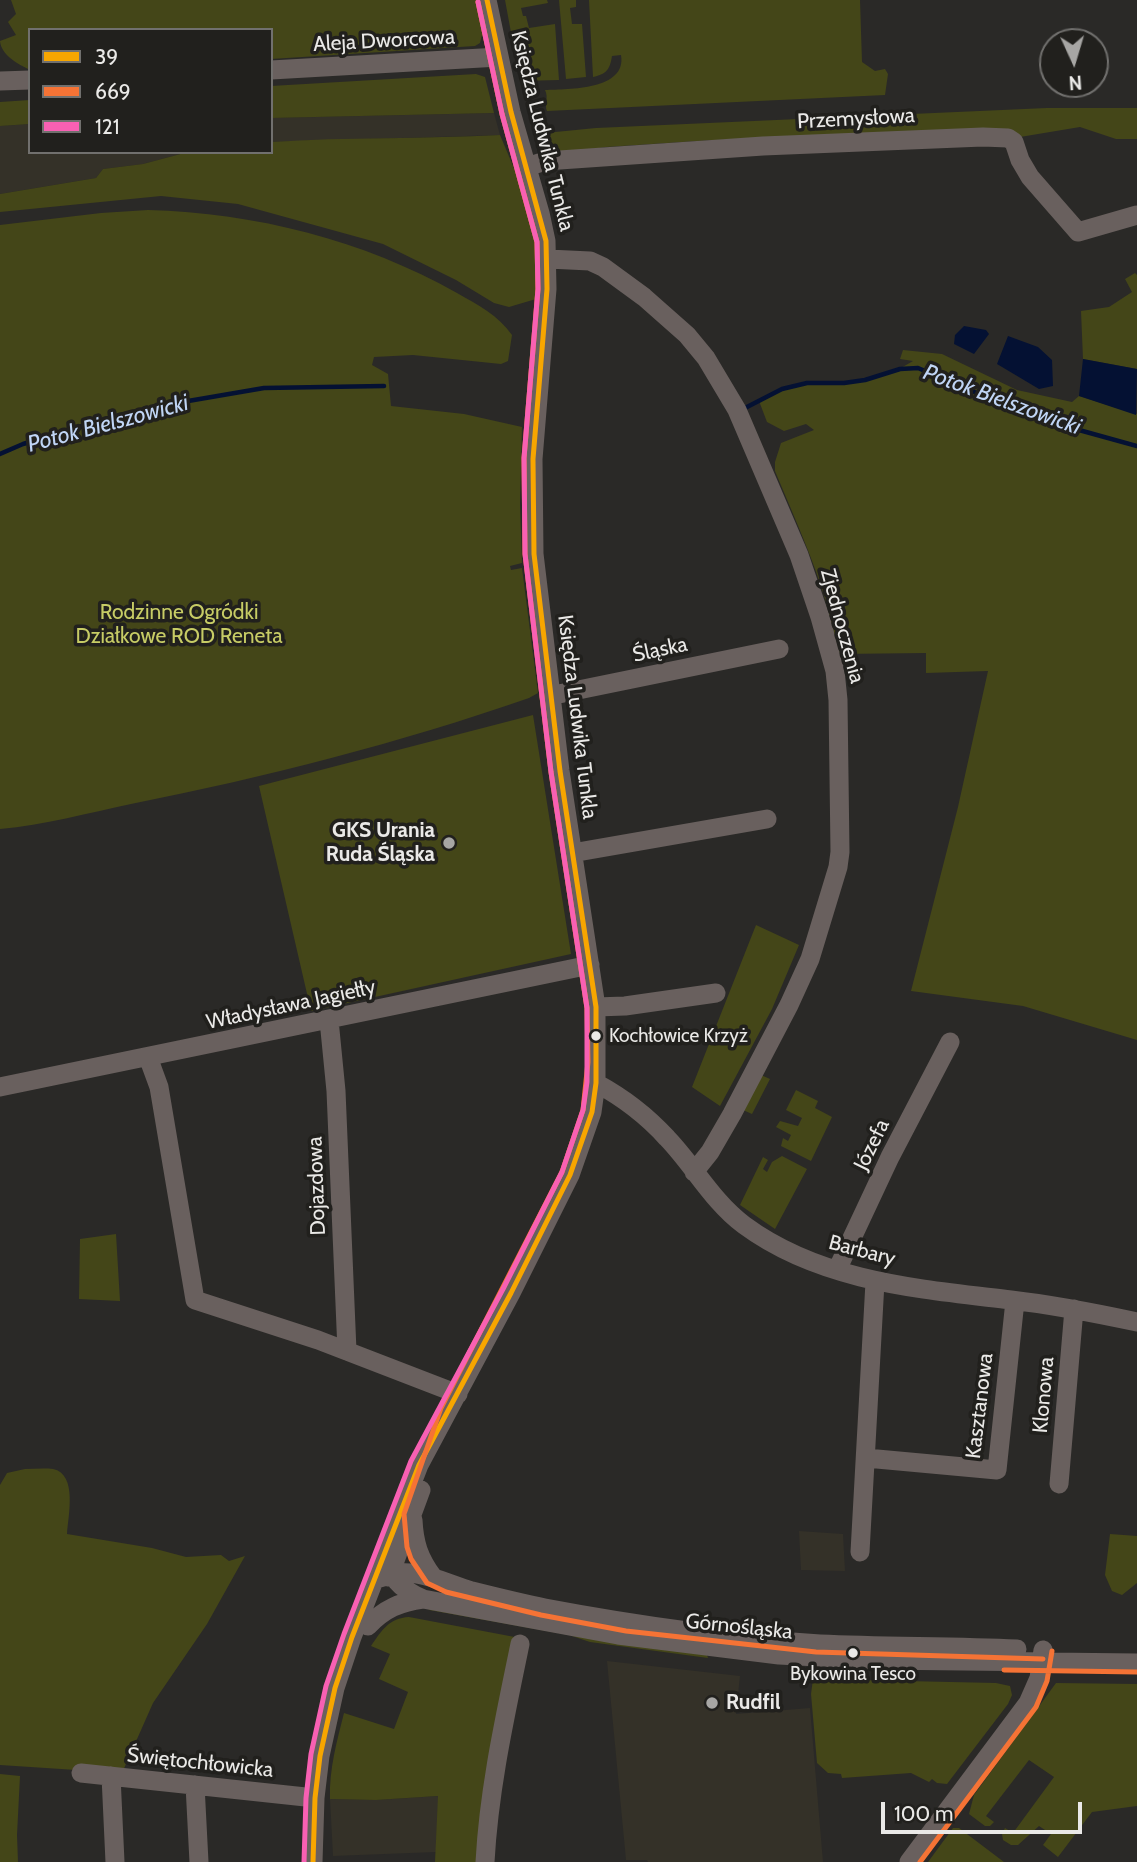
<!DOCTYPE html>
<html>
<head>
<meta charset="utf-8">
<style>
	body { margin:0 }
	#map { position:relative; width:1137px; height:1862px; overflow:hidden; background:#2a2927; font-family:Cabin,sans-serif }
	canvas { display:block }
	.legend { position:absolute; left:28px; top:28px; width:245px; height:126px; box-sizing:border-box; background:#21201d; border:2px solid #71706e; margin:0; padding:9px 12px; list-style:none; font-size:21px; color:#eae9e7 }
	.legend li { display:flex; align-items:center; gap:14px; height:35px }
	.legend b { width:35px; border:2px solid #71706e }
	.north { position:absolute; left:1039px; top:28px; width:70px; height:70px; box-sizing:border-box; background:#21201d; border:2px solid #71706e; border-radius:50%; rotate:176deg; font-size:19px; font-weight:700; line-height:28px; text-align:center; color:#eae9e7 }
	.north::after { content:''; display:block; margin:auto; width:24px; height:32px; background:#a7a6a4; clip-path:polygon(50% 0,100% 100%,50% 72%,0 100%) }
	.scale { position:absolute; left:881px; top:1802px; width:201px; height:32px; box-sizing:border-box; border:4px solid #eae9e7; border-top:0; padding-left:9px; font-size:21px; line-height:24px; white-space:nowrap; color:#eae9e7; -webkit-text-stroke:5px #21201d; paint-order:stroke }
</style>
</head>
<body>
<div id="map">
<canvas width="1137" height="1862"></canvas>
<ul class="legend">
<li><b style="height:9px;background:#f7a600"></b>39</li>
<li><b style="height:9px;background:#f57335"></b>669</li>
<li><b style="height:9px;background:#f860b3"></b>121</li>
</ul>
<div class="north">N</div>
<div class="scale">100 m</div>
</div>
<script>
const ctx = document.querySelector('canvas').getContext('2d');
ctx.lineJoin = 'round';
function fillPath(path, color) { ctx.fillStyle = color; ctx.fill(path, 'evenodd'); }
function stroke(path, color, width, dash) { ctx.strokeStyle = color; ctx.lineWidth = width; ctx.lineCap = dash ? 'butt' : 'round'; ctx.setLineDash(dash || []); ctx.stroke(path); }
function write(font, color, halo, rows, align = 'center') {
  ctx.font = font + ' Cabin,sans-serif'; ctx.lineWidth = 7; ctx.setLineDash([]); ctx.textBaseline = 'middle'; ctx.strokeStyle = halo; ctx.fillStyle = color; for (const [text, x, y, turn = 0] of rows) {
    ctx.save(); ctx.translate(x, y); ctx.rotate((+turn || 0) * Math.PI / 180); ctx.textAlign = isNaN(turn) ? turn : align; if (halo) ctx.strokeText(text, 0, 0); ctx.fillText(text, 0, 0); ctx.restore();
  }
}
fillPath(new Path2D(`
	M494,113L500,135L271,142V118Z
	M30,124V152H188L143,164L103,169L96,178L0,194V126Z
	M799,1531L843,1534L845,1571L801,1570Z
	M607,1661L740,1676L736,1714L810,1708L823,1862H648L647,1860H626Z
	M439,1796L436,1852L333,1856L330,1799L376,1800Z`), '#343128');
fillPath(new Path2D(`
	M11,0H477L483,31L480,43L475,46L271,59V30H30V70C18,64 1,55 0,41L16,35L8,22L16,14Z
	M505,0H547L548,3L521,8L523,16H526L529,28L555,24L559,80L520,81Z
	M559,0H576V7L570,8L572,24H582L586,77L566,79Z
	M589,0H860L862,62L875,71L885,69L888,74L885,95L547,111C544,105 549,98 545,90C569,89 627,90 621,55L612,56C610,69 607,74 593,77Z
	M476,74L485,77L494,113L271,118V86Z
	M30,100V124L0,126V102Z
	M1047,108H1137V139H1116L1080,127L1020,137L713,140L606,147L565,153L549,151L537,146L535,134L596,128Z
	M500,135C522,186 546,243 536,299L509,307L494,303L456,280L383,244L238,204L161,196L0,212V194L96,178L103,169L143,164L188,152H271V142C347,137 424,139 500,135Z
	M148,210C256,213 363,240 457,293C478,305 498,315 512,335L508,361L501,364L413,355L374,357L372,365L388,374L391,406L464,414L522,427L520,503L522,563L510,566L511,570L522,568L538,693L529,698C400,743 266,777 131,804C88,813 44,825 0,829V225L101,213Z
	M1135,273L1137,275V369L1083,359L1081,311L1109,307L1132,292L1125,279Z
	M903,350L942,354L1017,390L1072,402L1079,396L1137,414V1040L1023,1006L911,991L958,807L988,671L926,673V653L838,654C828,590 800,531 775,471V462L781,443L814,430L806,424L784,431L767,422L759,401C774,393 788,386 806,383C818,381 832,384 844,383C868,381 893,374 913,361L900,359Z
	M533,715L571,954L311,1011L259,786Z
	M756,925L799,945L772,1009L720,1106L692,1087Z
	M761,1075L770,1079L752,1114L743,1110Z
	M796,1090L818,1101L815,1108L832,1117L811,1161L781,1146L783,1138L788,1141L791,1135L776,1127L780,1121L798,1126L802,1118L786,1110Z
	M782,1156L807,1169L775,1229L740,1205L763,1157L768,1160L763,1169L767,1172L772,1162Z
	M116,1234L120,1301L79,1299L80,1239Z
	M25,1469C34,1469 44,1468 53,1469C78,1474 68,1517 67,1534L152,1548L186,1557L221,1555L229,1561L245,1556L207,1624L153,1703L122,1773L0,1765V1485L7,1473Z
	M1110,1534L1137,1536V1583L1122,1595L1112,1591L1105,1575Z
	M427,1607L707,1655L708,1658L590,1642L569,1635L429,1610Z
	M409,1617L520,1638L482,1862H435L438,1796L376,1800L330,1799C329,1769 337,1741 344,1713L394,1729L408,1692L379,1679L390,1654L371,1646C382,1630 389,1618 409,1617Z
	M813,1679L996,1683L1010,1686L1012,1695L1008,1704L947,1784L937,1783L932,1779L929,1782L911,1773L842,1778L841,1774L828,1773L817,1763L811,1694Z
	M1056,1683L1137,1684V1806L1092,1812L1058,1857L1043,1845L1051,1834L1039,1826L1018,1845H1011L1003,1840L1002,1834L1005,1828L1013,1833L1054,1777L1029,1760L986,1816L994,1822L990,1826H985L969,1814L974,1795Z
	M0,1774L20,1776L17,1835L18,1862H0Z
	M953,1828H959L1004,1862H928Z`), '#444618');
fillPath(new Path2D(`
	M964,326L986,330L989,334L974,354L954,344L955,335Z
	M1008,336L1038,347L1052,360L1053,386L1039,389L997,364Z
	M1083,359L1137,369L1136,415L1079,396Z`), '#041133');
stroke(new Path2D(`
	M745,408L782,389L807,383H844L865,380L900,369L918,368L1005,405L1079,430L1137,446
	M0,454L23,444L113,417L159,406L264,388L384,386`), '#041133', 4.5);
stroke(new Path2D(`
	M271,70L499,57
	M0,81L30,80
	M527,167L545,161L763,146L983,137L1008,138L1014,142L1020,160L1030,177L1078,232L1137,215
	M548,259L590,261L603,267L644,297L687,335L706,358L737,410L799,555L820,617L835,671L838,700L840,852L838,867L810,959L789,1005L732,1114L710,1152L694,1172
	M549,696L779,649
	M572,853L767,819
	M596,1007L625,1006L716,993
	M329,1020L336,1091L347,1351
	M148,1057L159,1087L195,1300L318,1340L458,1394
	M596,1083C622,1097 647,1116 667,1138C694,1166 712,1201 744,1225C821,1282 920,1289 1011,1300C1054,1305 1095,1313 1137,1322
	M0,1087L590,965
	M837,1270L890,1157L950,1042
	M866,1458L997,1470L1015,1301
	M1059,1484L1074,1309
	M413,1520C414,1543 419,1558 433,1577
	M860,1552L875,1282
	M384,1553C393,1580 397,1587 423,1599L618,1635L779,1655L876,1660L1137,1663
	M389,1577L421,1490
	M380,1578C412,1564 441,1582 472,1591C496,1597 520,1603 545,1608C635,1625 728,1638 820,1644C885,1647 951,1646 1017,1649
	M368,1626C384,1609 400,1602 423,1599
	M81,1773L315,1798
	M111,1776L115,1862
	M195,1785L199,1862
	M313,1862L315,1798L320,1756L335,1688L352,1637L419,1465L511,1293L570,1175L592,1112L596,1083V1007L560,771L534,554L533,459L547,289L546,241L540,213L511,112L487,0
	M485,1862C489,1788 505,1717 520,1644
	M909,1862L1028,1703L1039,1678L1043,1650`), '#69605e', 19);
stroke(new Path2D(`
	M313,1862L315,1798L320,1756L335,1688L352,1637L419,1465L511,1293L570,1175L592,1112L596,1083V1007L560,771L534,554L533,459L547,289L546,241L511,112L487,0`), '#f7a600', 5);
stroke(new Path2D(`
	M478,2L502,114L537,242L538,289L524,458L525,554L551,772L587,1008L588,1062L583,1110L562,1172L441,1408L404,1514L407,1547L411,1559L427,1583L446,1592L541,1615L626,1631L816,1652L1043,1659
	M1004,1670L1137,1672
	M920,1862L1036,1707L1047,1681L1052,1651`), '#f57335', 5);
stroke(new Path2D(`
	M304,1862L306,1798L311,1754L326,1686L344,1634L411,1461L503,1289L562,1172L583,1110L587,1082V1008L551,772L525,554L524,458L538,289L537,242L502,114L478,2`), '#f860b3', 5);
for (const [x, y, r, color] of [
	[449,843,7,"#a7a6a4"],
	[596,1036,6,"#eae9e7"],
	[853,1653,6,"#eae9e7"],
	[712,1703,7,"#a7a6a4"]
]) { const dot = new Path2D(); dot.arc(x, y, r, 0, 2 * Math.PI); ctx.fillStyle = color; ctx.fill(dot); stroke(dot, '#21201d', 2.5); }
write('19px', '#eae9e7', '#21201d', [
	["Kochłowice Krzyż",609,1036],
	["Bykowina Tesco",853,1674,"center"]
], 'left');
write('21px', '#eae9e7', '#21201d', [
	["Aleja Dworcowa",384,41,-3],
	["Przemysłowa",856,119,-3],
	["Księdza Ludwika Tunkla",542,131,76],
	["Zjednoczenia",842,626,75],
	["Śląska",660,650,-12],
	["Księdza Ludwika Tunkla",577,717,83],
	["Władysława Jagiełły",291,1005,-12],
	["Józefa",872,1145,-64],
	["Dojazdowa",317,1186,-92],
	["Barbary",862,1251,15],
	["Klonowa",1044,1395,-85],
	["Kasztanowa",980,1406,-83],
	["Górnośląska",739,1627,6],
	["Świętochłowicka",200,1763,6]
]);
write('21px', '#c7cc65', '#21201d', [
	["Rodzinne Ogródki",179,613],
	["Działkowe ROD Reneta",179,637]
]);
write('bold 21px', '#eae9e7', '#21201d', [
	["GKS Urania",435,831],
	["Ruda Śląska",435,855],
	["Rudfil",726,1703,"left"]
], 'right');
write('italic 23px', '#c0d5f5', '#21201d', [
	["Potok Bielszowicki",1002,400,20],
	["Potok Bielszowicki",108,424,-15]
]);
</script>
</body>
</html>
